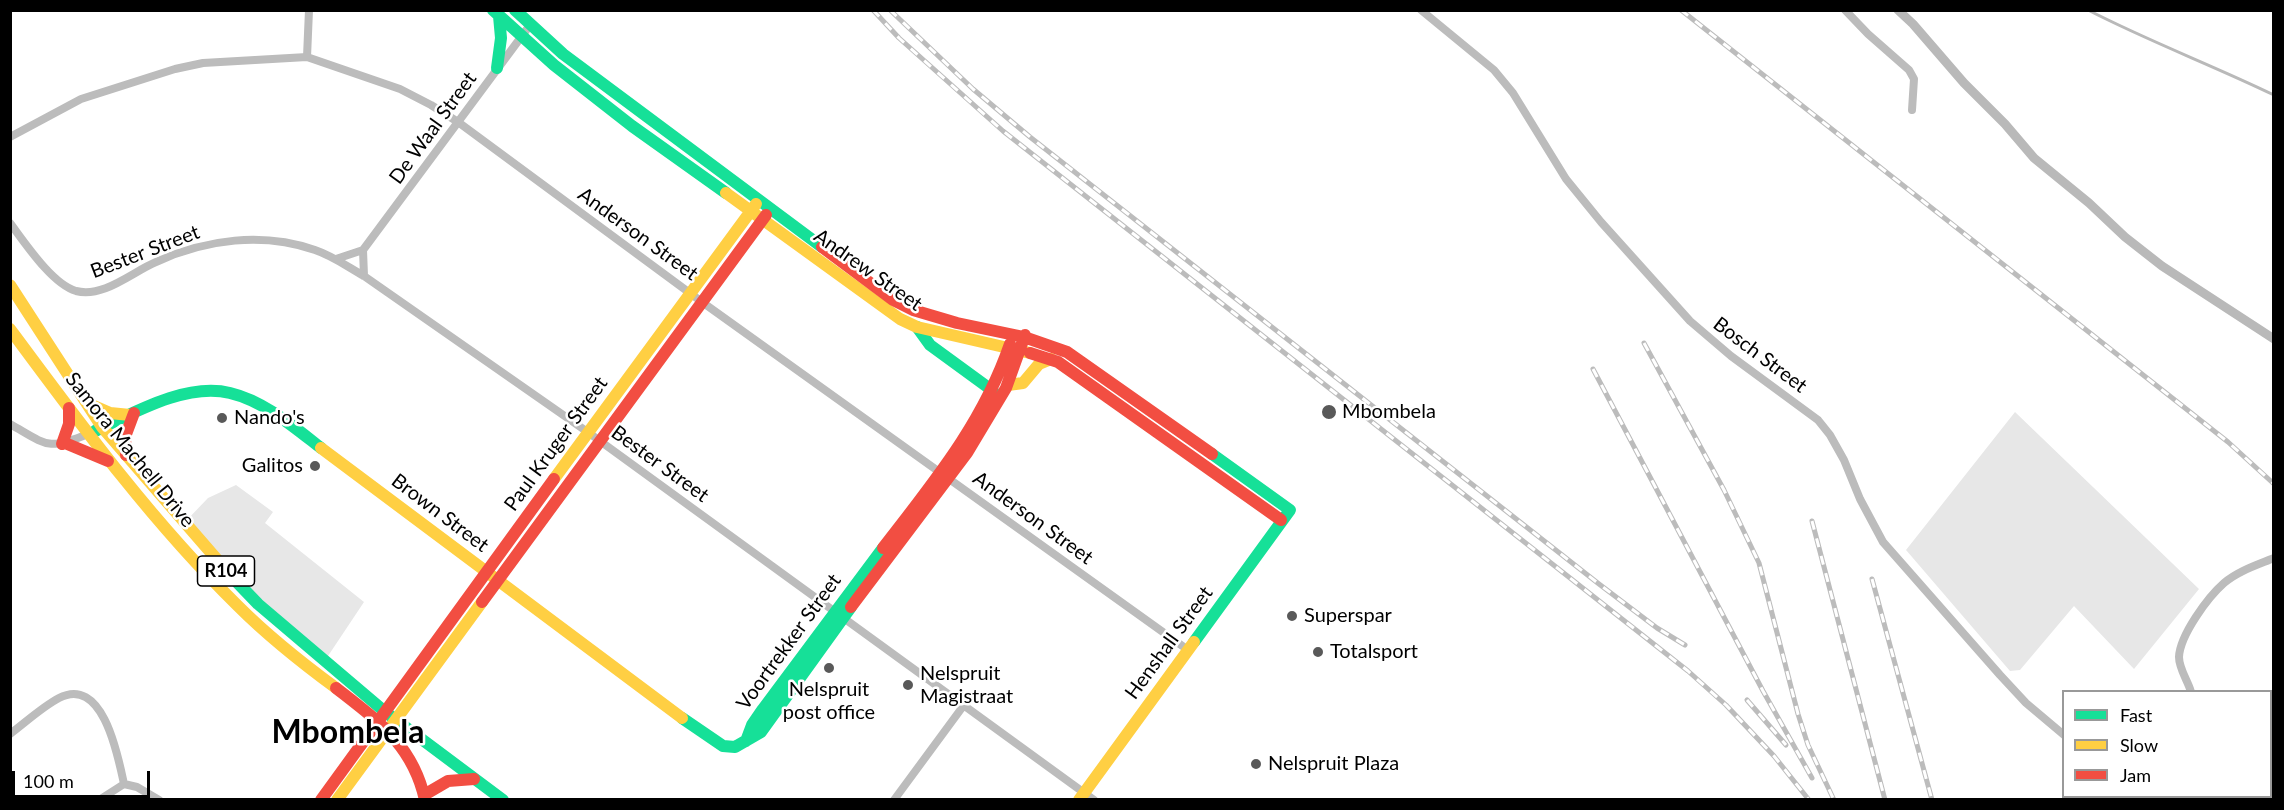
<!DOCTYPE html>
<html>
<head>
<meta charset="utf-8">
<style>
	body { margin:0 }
	#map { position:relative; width:2284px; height:810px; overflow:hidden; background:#fff; font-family:Lato,sans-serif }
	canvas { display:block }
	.frame { position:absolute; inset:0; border:12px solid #000; pointer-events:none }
	.legend { position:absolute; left:2062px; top:690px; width:210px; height:108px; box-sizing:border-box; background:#fff; border:2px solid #999; margin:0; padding:8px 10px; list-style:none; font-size:18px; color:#000 }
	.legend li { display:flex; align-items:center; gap:12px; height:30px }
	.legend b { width:30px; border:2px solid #999 }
	.scale { position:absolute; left:12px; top:771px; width:138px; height:27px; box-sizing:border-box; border:3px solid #000; border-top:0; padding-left:8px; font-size:18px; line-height:21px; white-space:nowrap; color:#000; -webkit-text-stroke:4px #fff; paint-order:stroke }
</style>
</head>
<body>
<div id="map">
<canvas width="2284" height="810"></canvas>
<div class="frame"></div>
<ul class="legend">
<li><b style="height:8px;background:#16e098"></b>Fast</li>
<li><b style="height:8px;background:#ffcf43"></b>Slow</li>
<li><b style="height:8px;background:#f24e42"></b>Jam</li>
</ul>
<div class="scale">100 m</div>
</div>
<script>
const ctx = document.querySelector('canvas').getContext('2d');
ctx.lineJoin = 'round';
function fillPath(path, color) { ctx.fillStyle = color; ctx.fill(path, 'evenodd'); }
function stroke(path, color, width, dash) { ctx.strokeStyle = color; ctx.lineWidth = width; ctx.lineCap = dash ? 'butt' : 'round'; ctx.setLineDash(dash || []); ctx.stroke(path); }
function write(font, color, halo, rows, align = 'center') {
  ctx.font = font + ' Lato,sans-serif'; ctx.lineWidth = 5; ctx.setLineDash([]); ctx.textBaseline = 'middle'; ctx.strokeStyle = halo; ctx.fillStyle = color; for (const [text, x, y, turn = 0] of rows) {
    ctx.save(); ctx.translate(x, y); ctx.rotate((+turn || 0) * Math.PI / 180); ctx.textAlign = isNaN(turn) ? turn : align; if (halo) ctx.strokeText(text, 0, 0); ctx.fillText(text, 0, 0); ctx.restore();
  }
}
fillPath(new Path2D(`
	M2015,412L2199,589L2134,669L2074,606L2020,670L2010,671L1906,550Z
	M236,485L273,512L265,523L364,602L326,659L284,625L185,522L208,498Z`), '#e7e7e7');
stroke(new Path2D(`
	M2088,10C2148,41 2212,65 2274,95`), '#b9b9b9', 3);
stroke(new Path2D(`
	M1898,10L1913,24L1964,83L2005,124L2034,158L2089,203L2125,237L2162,266L2274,339`), '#b9b9b9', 9);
stroke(new Path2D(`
	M1421,10L1494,70L1513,93L1566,179L1601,222L1690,321L1731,356L1818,420L1830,435L1844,460L1860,499L1883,542L2000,675L2026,703L2064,735
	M1845,10L1868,34L1909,70L1914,79L1912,110
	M307,57L309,10
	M10,137L81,99L175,69L203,63L307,57L400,89L431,105L458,122L702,302L1188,650
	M10,223C25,243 52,284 76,291C104,298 132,272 156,262C206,239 263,232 315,250C333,256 348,267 364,276L589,433L1094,800
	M336,259L363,250
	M364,276L363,250L530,25
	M10,424C47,445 47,451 88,434
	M2191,692C2188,681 2179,669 2179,657C2180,635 2208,597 2224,583C2238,571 2257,565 2274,558
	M10,734C26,722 42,707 59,698C103,675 118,756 124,784
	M124,784L137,787L159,800
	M2133,796L2136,800
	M2235,796L2236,800
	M99,800L124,784
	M894,800L964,705`), '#bcbcbc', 8);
stroke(new Path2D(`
	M493,10L554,65L632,126L726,193
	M515,10L563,54L822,247
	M497,68L501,38L499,16
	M917,327L930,345L993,391
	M95,431C133,413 187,382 230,393C264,401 294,427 321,448
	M233,578L258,604L384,711L503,800
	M1194,642L1290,510L1212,454
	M682,718L723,746L735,747L761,732L851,607
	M746,741L752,725L763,709L883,548`), '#16e098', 12);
stroke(new Path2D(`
	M726,193L900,319L917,327L1030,353
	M10,285L102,427L233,578
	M10,329C81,425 153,523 238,606C268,636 302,663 336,688
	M1008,385L1023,383L1039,364L1051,359
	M87,403L110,413L130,415
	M321,448L682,718
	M554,479L756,204
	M337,800L482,602
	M1079,800L1194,642`), '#ffcf43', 12);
stroke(new Path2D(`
	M822,247L893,300L913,310L957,323L1024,337L1067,352L1212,454
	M1030,353L1058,362L1281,520
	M65,443L108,461
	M62,444L69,424V408
	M126,455L125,437L134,413
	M883,548C934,482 983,423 1010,344
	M482,602L766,215
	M851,607L967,453L1006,388L1025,335
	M336,688C378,721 413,745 425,800
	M424,795L448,781L474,779
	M321,800L554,479`), '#f24e42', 12);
const rail = new Path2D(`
	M873,10L899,38L1003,131L1688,671L1726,705L1774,756L1809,800
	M890,10L973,89L1030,137L1599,584L1657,628L1685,645
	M1681,10L2228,442L2274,484
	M1644,343L1724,490L1759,563L1798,714L1808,745L1834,800
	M1593,369L1763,691L1812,778
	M1812,521L1885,800
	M1872,579L1932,800
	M1747,700L1786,745`);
stroke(rail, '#bcbcbc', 5);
stroke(rail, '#fff', 3, [9]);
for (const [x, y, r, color] of [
	[1329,412,8,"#595959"],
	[222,418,6,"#595959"],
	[315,466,6,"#595959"],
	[1292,616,6,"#595959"],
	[1318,652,6,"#595959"],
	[829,668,6,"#595959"],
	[908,685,6,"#595959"],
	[1256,764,6,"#595959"]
]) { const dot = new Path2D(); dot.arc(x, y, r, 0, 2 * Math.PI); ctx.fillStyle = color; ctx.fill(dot); stroke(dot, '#fff', 2); }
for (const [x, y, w] of [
	[226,571,57]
]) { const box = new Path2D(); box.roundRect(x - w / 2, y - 15, w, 30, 4.5); ctx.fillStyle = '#fff'; ctx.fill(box); stroke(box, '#000', 1.5); }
write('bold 18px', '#000', null, [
	["R104",226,571]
]);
write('20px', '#000', '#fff', [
	["De Waal Street",433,128,-54],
	["Anderson Street",638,234,36],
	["Bester Street",145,252,-21],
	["Andrew Street",868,270,35],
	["Bosch Street",1760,355,37],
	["Paul Kruger Street",556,444,-54],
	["Samora Machell Drive",130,450,51],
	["Bester Street",660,464,36],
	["Brown Street",440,513,37],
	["Anderson Street",1033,518,36],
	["Voortrekker Street",789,642,-54],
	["Henshall Street",1169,643,-54]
]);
write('20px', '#000', '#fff', [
	["Mbombela",1342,412],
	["Nando's",234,418],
	["Galitos",303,466,"right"],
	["Superspar",1304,616],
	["Totalsport",1330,652],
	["Nelspruit",920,674],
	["Magistraat",920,697],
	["Nelspruit",829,690,"center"],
	["post office",829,713,"center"],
	["Nelspruit Plaza",1268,764]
], 'left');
write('bold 32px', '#000', '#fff', [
	["Mbombela",348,733]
]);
</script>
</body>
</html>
